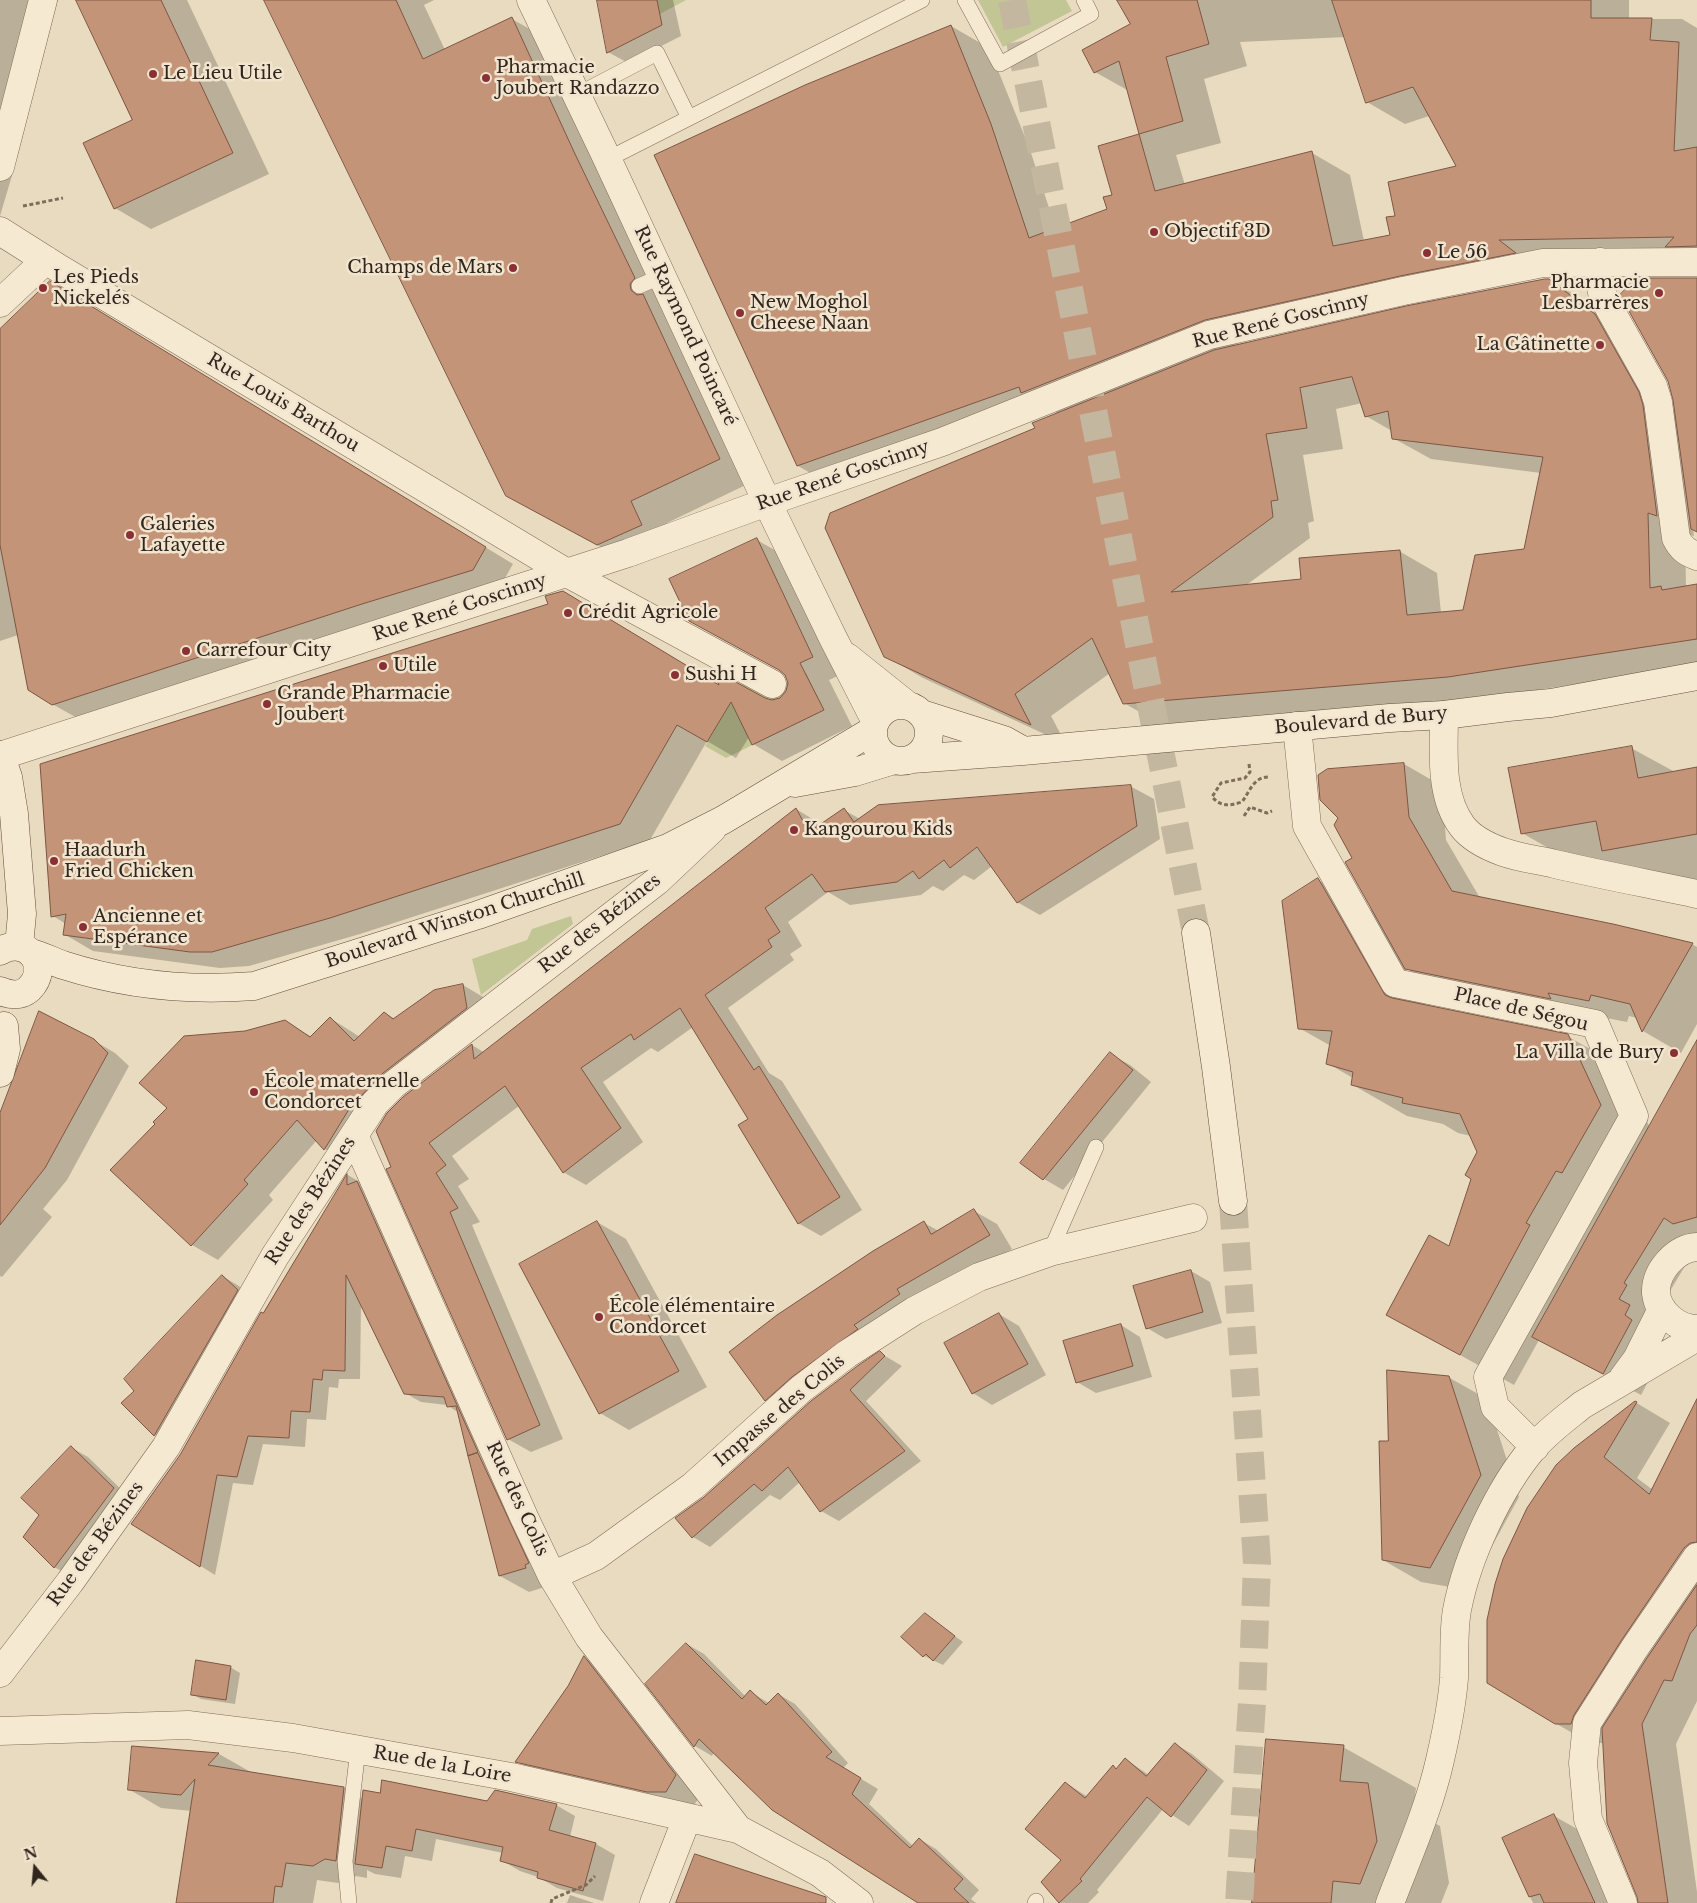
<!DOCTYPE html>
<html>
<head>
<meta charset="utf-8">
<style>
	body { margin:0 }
	#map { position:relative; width:1697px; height:1903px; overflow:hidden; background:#e9dbc0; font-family:"Libre Baskerville",serif }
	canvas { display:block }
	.north { position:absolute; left:10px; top:1843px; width:50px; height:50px; -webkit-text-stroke:4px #f1e5cf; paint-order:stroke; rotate:343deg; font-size:14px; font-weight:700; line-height:20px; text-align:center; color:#31261d }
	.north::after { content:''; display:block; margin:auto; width:18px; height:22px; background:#31261d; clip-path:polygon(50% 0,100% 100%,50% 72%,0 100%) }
</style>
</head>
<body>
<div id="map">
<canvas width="1697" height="1903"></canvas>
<div class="north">N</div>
</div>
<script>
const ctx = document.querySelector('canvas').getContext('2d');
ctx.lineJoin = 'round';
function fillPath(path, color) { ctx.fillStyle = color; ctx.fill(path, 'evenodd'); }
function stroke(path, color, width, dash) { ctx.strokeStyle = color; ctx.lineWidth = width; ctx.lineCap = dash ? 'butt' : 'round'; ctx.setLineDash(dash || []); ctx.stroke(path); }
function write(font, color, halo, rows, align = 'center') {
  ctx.font = font + ' "Libre Baskerville",serif'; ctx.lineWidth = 5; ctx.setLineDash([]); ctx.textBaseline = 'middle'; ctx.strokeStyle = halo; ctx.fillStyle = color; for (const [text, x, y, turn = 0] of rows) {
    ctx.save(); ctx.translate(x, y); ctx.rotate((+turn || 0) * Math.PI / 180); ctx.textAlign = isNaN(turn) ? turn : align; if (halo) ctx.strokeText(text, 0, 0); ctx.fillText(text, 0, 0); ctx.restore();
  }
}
fillPath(new Path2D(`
	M622,0H686L619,36Z
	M978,0H1066L1072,11L1003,47Z
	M806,673L824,710L726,758L705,746L746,677L769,689Z
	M571,916L573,924L481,995L472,959L527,940L532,929Z`), '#c2c695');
fillPath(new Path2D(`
	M0,0H58L18,155L0,216Z
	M77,0H187L269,174L151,229L115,208L133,120Z
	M266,0H434L424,5L445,50L512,19L549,40L756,480L667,523L678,546L635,566L507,495Z
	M598,0H673L681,36L628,63L608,52Z
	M1118,0H1629V19H1682L1697,28V264L1535,261L1439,297L1244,341L1235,345V346L1549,280L1587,302L1632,337L1677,417L1675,400L1636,279L1697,278V531L1693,529L1694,536L1685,533L1686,587L1697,586V665L1486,698L1162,725L1124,703L1110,673L1051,716L1066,744L923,678L885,656L1036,429L1058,414L1053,410L837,488L798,466L655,156L951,26L989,48L1029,147L1056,229L1109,210L1114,195L1099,147L1140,135L1129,91L1095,72L1132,25ZM1346,37L1367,102L1405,124L1429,116L1457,167L1396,217L1392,236L1364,241L1350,175L1312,153L1185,185L1176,155L1221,143L1204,79L1247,66L1240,42ZM1362,403L1366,416L1392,431L1393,438L1431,459L1541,473L1525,550L1464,611L1441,613L1437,573L1399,551L1302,580L1245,586L1310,538L1308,523L1314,521L1303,455L1343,449L1336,409Z
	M78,299L513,564L501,585L81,720L52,704L18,635L0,641V331Z
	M757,540L787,557L842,674L829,680L852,726L782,761L753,744L749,737L736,758L707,741L650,840L360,934L249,966L220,968L93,951L64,934L66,924L53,916L722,687L772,701L780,699L787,692L789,683Z
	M1631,748L1675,772L1697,768V900L1609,883L1522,833Z
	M1404,764L1442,786L1446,840L1480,898L1613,925L1692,944L1697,947V1024L1681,1053L1643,1031L1637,1018L1629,1016L1627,1022L1585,1014L1444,990L1404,967L1425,1005L1567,1036L1622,1067L1650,1128L1697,1043V1246L1661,1306L1662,1338L1669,1343L1641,1395L1539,1340L1514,1385L1388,1315L1450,1247L1472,1179L1479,1152L1471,1136L1458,1133L1443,1124L1407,1116L1353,1085V1078L1327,1063L1331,1046L1299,1028L1318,880L1375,912L1354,858Z
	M1130,786L1154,799L1160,839L1040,915L1017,902L992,866L974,880L964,875L943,891L933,886L921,895L850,905L828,892L788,922L802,946L790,954L794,960L728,1008L769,1073L782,1081L862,1210L821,1236L798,1223L750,1119L693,1027L658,1052L651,1048L603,1082L643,1142L586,1185L563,1172L519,1106L452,1156L469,1179L458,1186L480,1222L472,1225L563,1439L531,1452L508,1439L393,1168L472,1045L485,1053L796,809L819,823L820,826L844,810L860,819Z
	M463,985L488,1000L387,1110L384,1108L351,1163L325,1149L317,1140L269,1195L273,1200L218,1260L192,1245L245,1032L285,1022L312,1037L330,1018L360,1037L385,1013L395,1019Z
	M93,1040L115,1053L129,1066L67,1180L43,1209L52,1217L2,1277L0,1276V1117Z
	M1110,1054L1130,1065L1151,1082L1063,1190L1044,1179L1022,1163Z
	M348,1175L363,1184L554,1584L529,1592L500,1576L472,1456L469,1455L459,1413L447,1405L421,1402L405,1393L361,1304L360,1379H339L338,1388L329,1387L326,1420L307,1419L305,1447L263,1444L253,1485L233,1483L215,1575L132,1523L181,1455Z
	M974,1211L997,1224L1012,1249L919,1302L788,1413L765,1400L924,1223L939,1231Z
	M597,1222L626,1239L707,1387L629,1430L600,1413L521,1265Z
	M1191,1271L1210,1282L1222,1323L1166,1339L1147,1328Z
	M222,1276L239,1286L254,1301L172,1445L155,1435L123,1403L136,1391Z
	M999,1314L1019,1326L1046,1375L992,1405L973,1393L946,1344Z
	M1121,1325L1140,1337L1152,1377L1096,1393L1077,1382Z
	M880,1353L902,1366L866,1401L921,1461L839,1521L821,1511L800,1482L780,1500L770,1495L710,1547L693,1537L677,1518L704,1499Z
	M1448,1377L1487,1399L1519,1497L1468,1590L1421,1582L1383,1560L1389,1442Z
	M1635,1402L1670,1423L1637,1478L1653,1490L1697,1402V1701L1676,1744L1697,1892V1903H1640L1604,1743H1590L1555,1723L1488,1620Z
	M72,1448L88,1457L130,1498L71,1576L54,1567Z
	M926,1615L963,1642L943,1665L924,1656Z
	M687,1644L704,1654L746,1697L750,1692L769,1703L778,1694L795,1704L848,1763L843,1768L878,1789L869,1804L913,1846L919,1839L936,1849L979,1890L971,1899L976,1903H921L714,1752L712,1756L695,1746L647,1684Z
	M585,1658L612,1673L703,1791L693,1807L543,1777L517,1761L569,1687Z
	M230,1667L240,1673L235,1704L201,1699L192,1694Z
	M1175,1744L1192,1754L1224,1781L1189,1826L1163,1809L1097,1890L1099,1892L1088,1903H1061L1043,1882L1062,1860L1066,1783L1088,1797L1113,1767L1117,1769L1125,1759L1149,1775Z
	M133,1747L219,1754L249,1771L248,1773L344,1788L363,1799L556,1805L575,1816L570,1837L596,1844L615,1855L603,1901L557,1888L538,1877L520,1871L501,1860L503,1853L436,1839L432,1861L405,1856L401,1878L375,1874L367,1870V1878L356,1876L345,1884L317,1880L313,1903H177L192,1811L161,1808L130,1790Z
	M1343,1747L1416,1788L1413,1811L1440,1826L1449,1883L1441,1903H1253Z
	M1554,1816L1588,1835L1619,1903H1533L1504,1839Z
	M570,1895L594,1903H567Z`), '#0003');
const building = new Path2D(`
	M76,0H161L233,153L114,209L83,143L132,120Z
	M264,0H396L423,59L512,17L575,154L635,278L630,284L631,290L637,295L643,294L720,459L631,501L642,525L597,545L506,496Z
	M597,0H657L662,25L607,53Z
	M1117,0H1197L1209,44L1166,57L1183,121L1139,134L1119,61L1094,73L1082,50L1130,24Z
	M1332,0H1591V18H1652L1650,40L1679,42L1674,151L1697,147V246L1665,247L1674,237L1499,240L1516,253L1400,276L1205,320L1021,393L1019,387L797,466L654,155L805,85L951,25L991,124L1029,238L1107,209L1103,197L1112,195L1098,146L1139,134L1155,191L1312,151L1333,246L1390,235L1386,217L1395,216L1388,182L1456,166L1413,87L1366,103Z
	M1636,278H1697V532L1691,529L1673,400L1668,381L1620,295Z
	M1545,279H1549L1595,314L1639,392L1643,405L1657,516L1648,513L1650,588L1661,586L1662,590L1697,584V639L1448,677L1123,704L1092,638L1015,694L1031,725L884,657L825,528L830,513L1035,428L1032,423L1214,350L1406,306ZM1352,377L1365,417L1388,411L1392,439L1543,457L1524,549L1475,555L1463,610L1407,615L1400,550L1299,558L1301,579L1171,592L1273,517L1271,501L1278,500L1266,434L1307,428L1300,388Z
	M50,281L486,547L473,570L362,604L52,705L28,690L0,545V329Z
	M757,538L813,657L800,663L824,710L752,745L731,702L707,742L677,725L620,824L330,918L212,952H190L63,935L66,914L51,917L40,764L548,604L545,596L563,591L719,685L712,669L765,698L772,700L780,698L786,691L788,683L785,675L779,670L689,621L669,579Z
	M1632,746L1638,778L1697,767V834L1602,851L1596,821L1521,834L1508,768Z
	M1404,763L1409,817L1452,891L1613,924L1693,943L1642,1032L1630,1004L1591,995L1589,1001L1548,993L1551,999L1405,969L1345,862L1352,858L1334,825L1338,818L1320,800L1318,775L1327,769Z
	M1131,785L1137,826L1017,903L977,847L950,868L944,860L919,879L913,871L897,882L825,892L812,874L765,908L780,932L768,940L772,947L705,995L754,1070L759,1066L840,1197L798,1224L738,1125L748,1119L680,1008L634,1040L631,1034L581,1068L621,1128L563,1173L505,1086L429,1143L446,1165L436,1173L458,1208L450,1212L540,1425L507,1440L386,1169L391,1167L376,1131L387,1113L403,1097L472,1044L474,1059L796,808L809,832L844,808L854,822L878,805Z
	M1318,878L1385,995L1392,998L1568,1034L1601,1105L1562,1173L1556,1171L1526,1223L1530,1225L1460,1355L1386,1315L1429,1235L1449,1246L1471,1179L1465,1175L1477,1152L1460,1114L1402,1103L1403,1098L1351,1085L1353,1072L1326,1064L1332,1031L1298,1029L1282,901Z
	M463,984L467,1008L383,1073L361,1096L359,1093L324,1150L297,1120L244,1180L248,1184L191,1246L110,1170L155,1124L153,1122L167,1108L139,1083L184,1036L245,1031L285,1020L310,1037L330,1017L354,1041L384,1012L393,1019L434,990Z
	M39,1011L94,1039L108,1053L45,1168L0,1225V1113Z
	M1697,1040V1217L1673,1224L1664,1218L1624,1283L1627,1285L1619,1299L1630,1305L1625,1315L1632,1320L1603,1374L1532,1337Z
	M1110,1052L1133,1070L1043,1180L1020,1163Z
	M347,1174V1185L357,1181L478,1452L468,1456L456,1406L447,1407L444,1397L404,1394L346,1275L345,1371L323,1370L322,1380L313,1379L310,1412L291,1411L289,1438L248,1436L237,1477L217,1475L200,1567L131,1524L180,1455L261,1312L263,1313Z
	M974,1209L990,1235L897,1289L900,1294L854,1325L858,1329L792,1377L765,1401L729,1352L777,1315L873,1251L924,1221L931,1234Z
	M597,1221L679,1371L599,1414L519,1264Z
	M1191,1270L1203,1312L1146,1329L1133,1286Z
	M222,1275L238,1290L154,1436L121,1403L134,1391L124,1379Z
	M999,1313L1028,1364L972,1394L944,1343Z
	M1121,1324L1133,1366L1076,1383L1063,1341Z
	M880,1351L885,1356L850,1390L905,1451L820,1512L788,1467L762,1491L754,1484L692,1538L675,1518L703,1498L811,1401L856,1367Z
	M1387,1370L1449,1376L1481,1475L1430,1568L1382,1560L1379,1441H1388Z
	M1697,1399V1542L1690,1543L1684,1548L1621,1641L1574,1715L1571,1724H1555L1487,1683V1620L1495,1584L1503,1559L1527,1508L1556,1465L1574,1448L1635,1401L1637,1402L1604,1457L1649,1494Z
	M71,1446L114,1488L54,1568L23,1537L39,1515L21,1498Z
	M478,1453L529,1563L525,1565L526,1568L499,1576L468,1456Z
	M1697,1585V1625L1690,1634L1672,1681L1664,1680L1642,1724L1668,1903H1638L1637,1897L1607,1823L1602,1728L1647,1658Z
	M925,1613L955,1636L933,1661L926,1654L923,1657L901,1637Z
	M686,1643L742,1699L750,1690L766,1705L778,1693L832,1752L826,1757L861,1778L852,1794L910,1848L919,1838L963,1879L954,1889L969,1903H918L772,1810L699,1739L694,1747L645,1684Z
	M584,1656L676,1775L666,1792H647L515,1762L568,1686Z
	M196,1660L231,1666L226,1700L191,1695Z
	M1266,1739L1344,1745L1340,1781L1368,1783L1377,1841L1360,1884L1333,1881L1331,1903H1252Z
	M1175,1743L1207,1770L1171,1817L1147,1797L1080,1879L1082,1881L1059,1903L1041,1882L1061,1860L1025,1829L1065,1782L1085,1798L1113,1765L1116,1769L1125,1758L1146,1776Z
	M132,1746L219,1753L208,1765L344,1787L336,1861L325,1859L313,1866L286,1863L282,1887L275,1886L273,1903H176L195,1779L181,1795L128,1790Z
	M382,1780L487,1801L495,1790L557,1804L549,1830L596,1843L583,1891L537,1878L538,1872L500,1861L503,1847L416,1829L412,1851L386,1846L382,1868L355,1864L363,1790L380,1793Z
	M1554,1814L1595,1903H1544L1540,1894L1529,1897L1502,1838Z
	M695,1854L826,1897V1903H676Z`);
fillPath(building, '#c49479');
stroke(building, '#7d5642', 1);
stroke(new Path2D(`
	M1012,0L1196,933
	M1233,1201L1257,1563L1252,1703L1239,1903`), '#c4b79f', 28, [28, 14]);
const lane = new Path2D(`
	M965,0L1000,64L1091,14L1084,0
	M577,95L657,53L689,118
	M608,159L922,0
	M639,286L662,276
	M1050,1252L1096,1147
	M349,1903L345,1861L358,1749
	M1035,1903L1036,1901`);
const street = new Path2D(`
	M531,0L604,152L767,502L833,638L875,720
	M0,167L43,0
	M0,231L60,269L567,573L772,684
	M1600,262L1599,278L1603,297L1653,386L1658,402L1676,538C1681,548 1686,552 1697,556
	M0,303L46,260
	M847,657L907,705
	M1444,715C1444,751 1439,795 1462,826C1471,838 1489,847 1503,852C1520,858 1538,860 1555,864C1602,875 1650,884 1697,894
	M1297,726L1307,826L1395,983L1595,1024L1634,1116L1488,1377L1495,1407L1535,1447
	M0,756L628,553L767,502L942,442L1209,335L1403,291L1543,263L1697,262
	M354,1135L524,1517L552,1576L589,1637L738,1829
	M1697,1247C1676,1248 1655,1271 1656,1293C1658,1313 1678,1329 1697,1329
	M1623,1378L1637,1359L1662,1309
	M552,1576L596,1556L693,1486L801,1389L847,1354L914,1311L979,1277L1050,1252L1193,1218
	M0,1673L70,1582L166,1447L275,1256L375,1103L393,1085L657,881L712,829
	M0,1731L188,1725L293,1738L511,1777L738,1829L820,1873L859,1903
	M654,1903L687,1818
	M1390,1903C1408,1856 1429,1809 1440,1760C1446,1734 1452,1705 1454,1678C1455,1656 1453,1632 1457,1610C1467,1557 1499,1488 1534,1447C1548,1431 1566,1418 1582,1405L1697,1337
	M1623,1903L1588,1819L1583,1763L1587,1723L1634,1649L1697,1557`);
const secondary = new Path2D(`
	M873 733a28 28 0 1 1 56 0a28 28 0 1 1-56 0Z
	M922,714L1004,740L1020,749
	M0,755L8,777L14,814L22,914L19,946
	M912,759L1023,751L1390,718L1444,715L1508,707L1551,703L1697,676
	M795,783L855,772L894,760
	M1196,933L1216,1067L1233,1201
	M0,951C27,935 52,966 29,989C20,997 10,995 0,991
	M31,953C42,956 52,961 63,965C125,985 190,991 254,986L478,915L668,848L723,820L872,731
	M0,1073L6,1049L4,1026`);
stroke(lane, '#806c5a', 16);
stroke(street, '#806c5a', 29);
stroke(secondary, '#624e3d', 29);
stroke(new Path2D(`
	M23,206L63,198
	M1249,764L1250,772L1245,778L1221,783L1212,797C1222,807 1228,806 1242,802C1250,791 1254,776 1270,777
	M1244,816L1250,807L1267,813L1272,811
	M551,1903L552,1899L586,1885L595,1876`), '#806c5a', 3, [4, 2.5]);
stroke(lane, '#f5e9d2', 15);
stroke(street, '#f5e9d2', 28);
stroke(secondary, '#f5e9d2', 28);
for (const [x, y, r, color] of [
	[153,74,5,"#8a2f34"],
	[486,78,5,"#8a2f34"],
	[1154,232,5,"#8a2f34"],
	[1427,253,5,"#8a2f34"],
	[513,268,5,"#8a2f34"],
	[43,288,5,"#8a2f34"],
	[1659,293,5,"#8a2f34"],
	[740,313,5,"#8a2f34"],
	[1600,345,5,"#8a2f34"],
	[130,535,5,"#8a2f34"],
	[568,613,5,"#8a2f34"],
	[186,651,5,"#8a2f34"],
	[383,666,5,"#8a2f34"],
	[675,675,5,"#8a2f34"],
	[267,704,5,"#8a2f34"],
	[794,830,5,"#8a2f34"],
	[54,861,5,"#8a2f34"],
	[83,927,5,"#8a2f34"],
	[1674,1053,5,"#8a2f34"],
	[254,1092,5,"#8a2f34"],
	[599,1317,5,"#8a2f34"]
]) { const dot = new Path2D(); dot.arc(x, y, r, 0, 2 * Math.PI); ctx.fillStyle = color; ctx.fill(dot); stroke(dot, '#f1e5cf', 2); }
write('18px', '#31261d', '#f1e5cf', [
	["Pharmacie",496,68],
	["Joubert Randazzo",496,89],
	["Le Lieu Utile",163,74],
	["Objectif 3D",1164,232],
	["Le 56",1437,253],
	["Champs de Mars",503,268,"right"],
	["Les Pieds",53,278],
	["Nickelés",53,299],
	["Pharmacie",1649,283,"right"],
	["Lesbarrères",1649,304,"right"],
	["New Moghol",750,303],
	["Cheese Naan",750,324],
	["La Gâtinette",1590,345,"right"],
	["Galeries",140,525],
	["Lafayette",140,546],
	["Crédit Agricole",578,613],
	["Carrefour City",196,651],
	["Utile",393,666],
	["Sushi H",685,675],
	["Grande Pharmacie",277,694],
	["Joubert",277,715],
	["Kangourou Kids",804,830],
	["Haadurh",64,851],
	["Fried Chicken",64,872],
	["Ancienne et",93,917],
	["Espérance",93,938],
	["La Villa de Bury",1664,1053,"right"],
	["École maternelle",264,1082],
	["Condorcet",264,1103],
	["École élémentaire",609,1307],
	["Condorcet",609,1328]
], 'left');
write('18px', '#31261d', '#f1e5cf', [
	["Rue René Goscinny",1281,321,-14],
	["Rue Raymond Poincaré",685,326,65],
	["Rue Louis Barthou",283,403,31],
	["Rue René Goscinny",843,476,-19],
	["Rue René Goscinny",460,608,-18],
	["Boulevard de Bury",1361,721,-5],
	["Boulevard Winston Churchill",455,921,-18],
	["Rue des Bézines",600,924,-38],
	["Place de Ségou",1521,1010,13],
	["Rue des Bézines",311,1201,-57],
	["Impasse des Colis",780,1411,-40],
	["Rue des Colis",517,1499,65],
	["Rue des Bézines",96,1544,-54],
	["Rue de la Loire",442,1765,10]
]);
</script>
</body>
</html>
